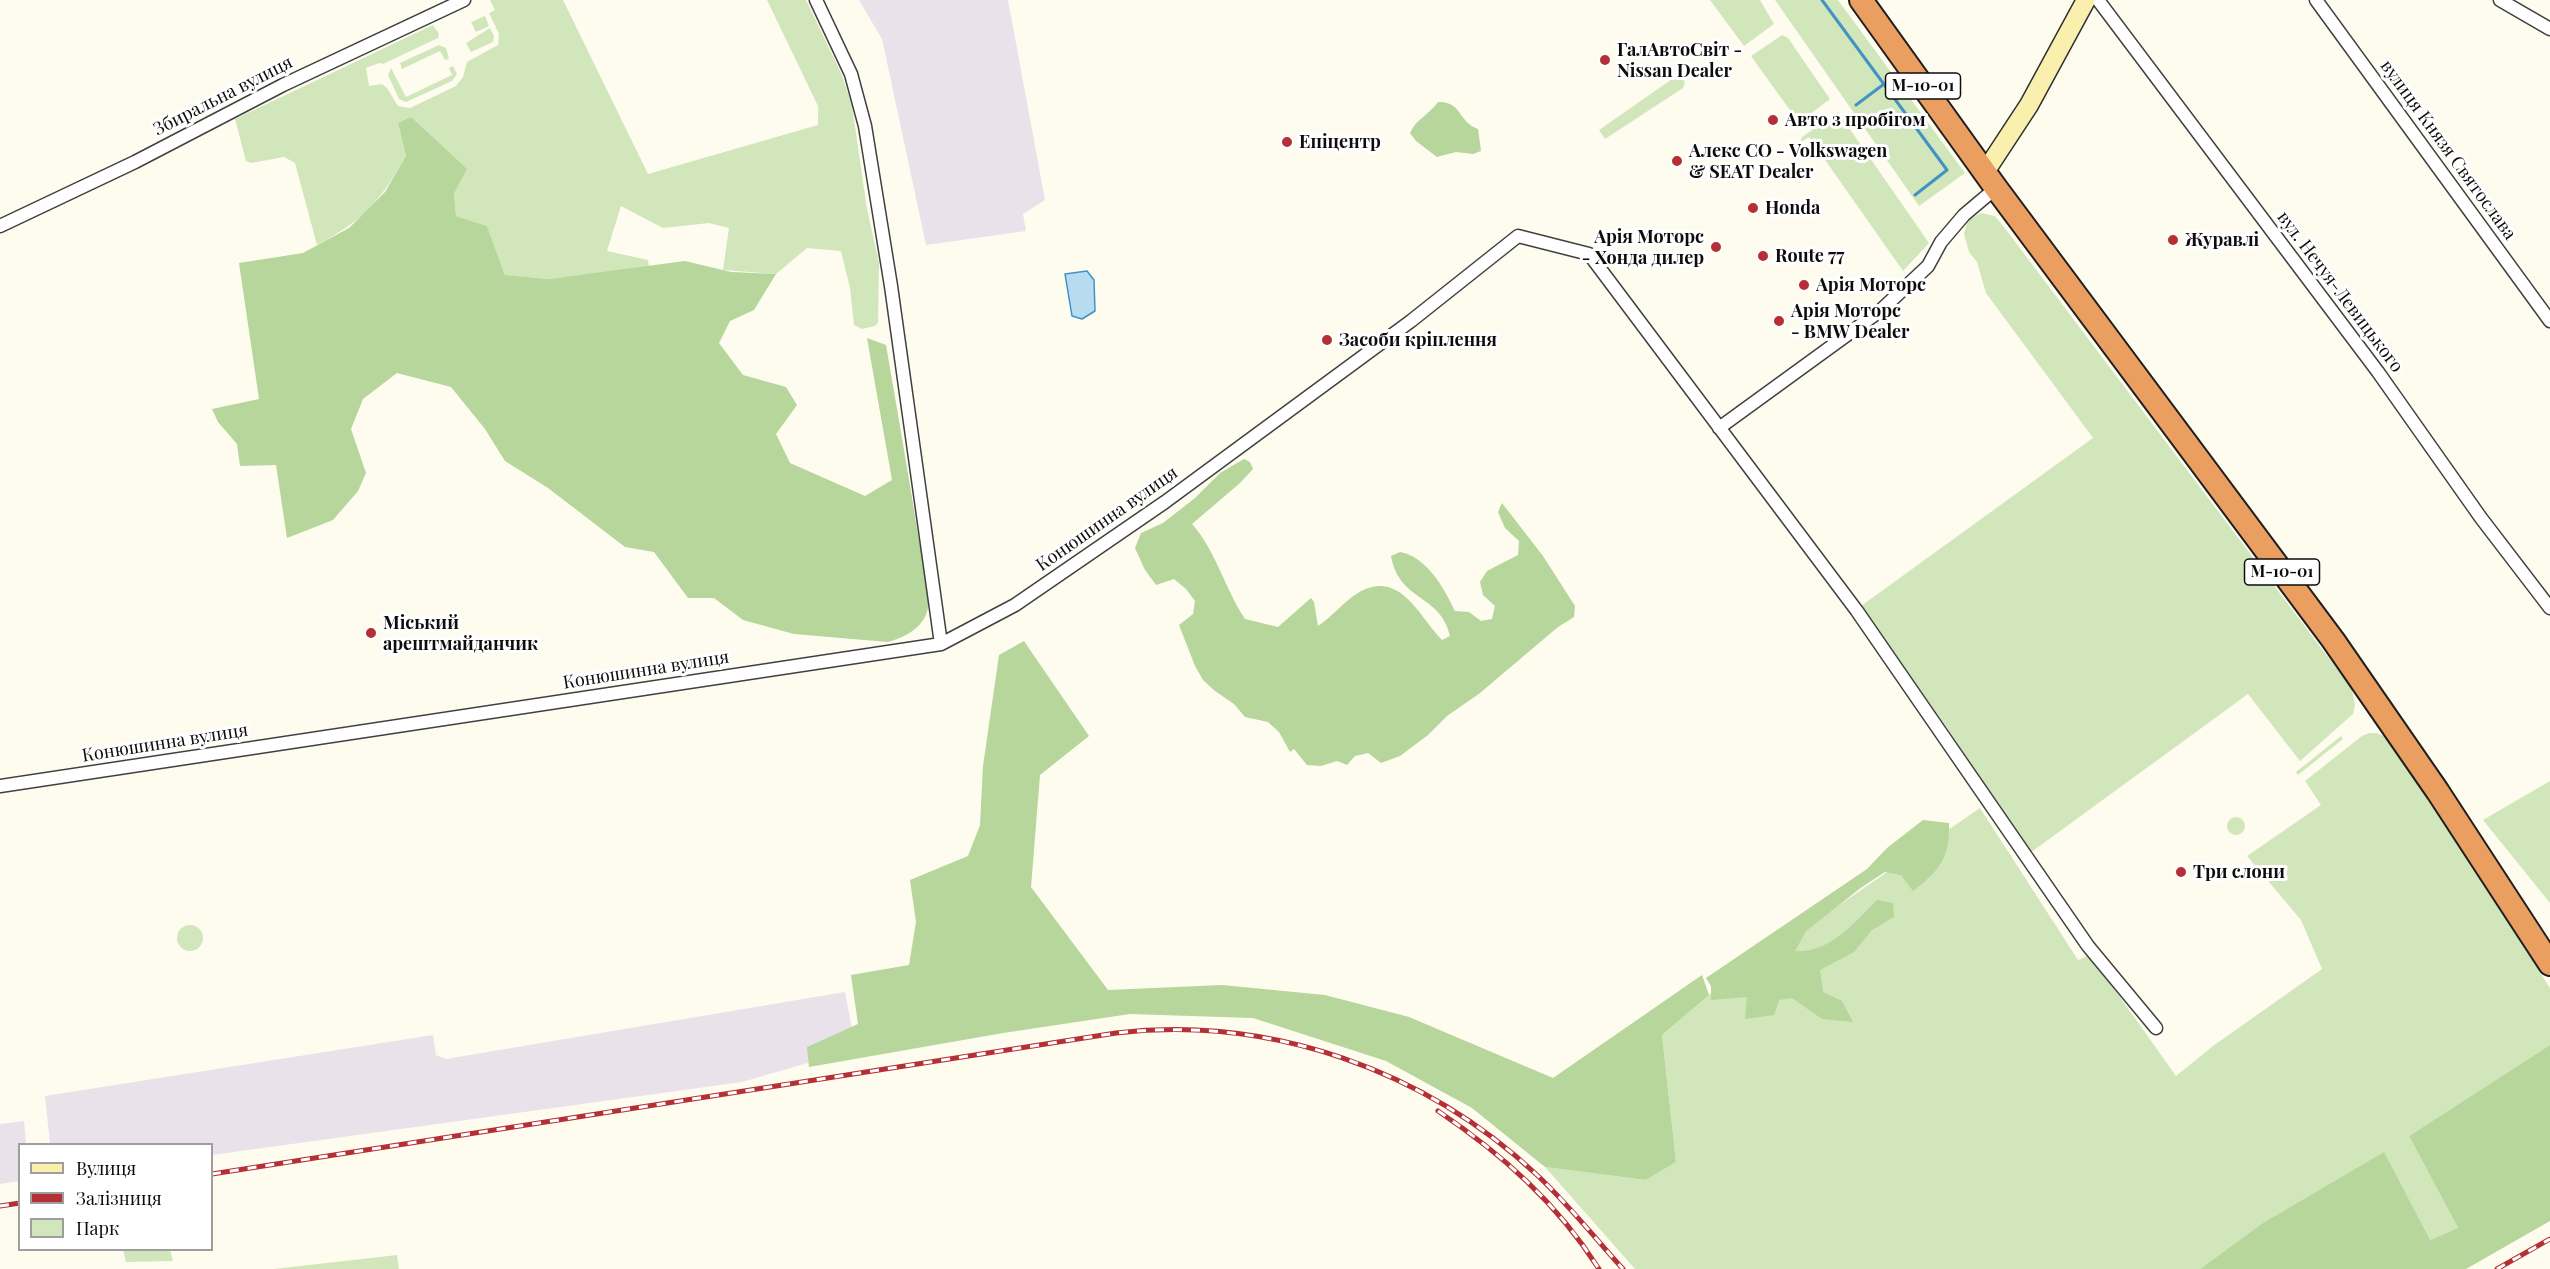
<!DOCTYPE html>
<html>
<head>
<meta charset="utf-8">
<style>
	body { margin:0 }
	#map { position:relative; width:2550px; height:1269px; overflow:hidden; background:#fefbef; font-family:"Playfair Display",serif }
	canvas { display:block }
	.legend { position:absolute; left:18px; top:1143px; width:195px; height:108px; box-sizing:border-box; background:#fff; border:2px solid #9e9e9e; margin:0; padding:8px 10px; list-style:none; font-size:18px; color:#0d0d0d }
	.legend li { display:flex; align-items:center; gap:12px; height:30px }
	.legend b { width:30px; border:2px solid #9e9e9e }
</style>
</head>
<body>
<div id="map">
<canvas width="2550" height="1269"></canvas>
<ul class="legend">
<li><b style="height:8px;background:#f9f0ae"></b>Вулиця</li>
<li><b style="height:8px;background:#b42f36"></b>Залізниця</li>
<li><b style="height:16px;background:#d2e6bb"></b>Парк</li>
</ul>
</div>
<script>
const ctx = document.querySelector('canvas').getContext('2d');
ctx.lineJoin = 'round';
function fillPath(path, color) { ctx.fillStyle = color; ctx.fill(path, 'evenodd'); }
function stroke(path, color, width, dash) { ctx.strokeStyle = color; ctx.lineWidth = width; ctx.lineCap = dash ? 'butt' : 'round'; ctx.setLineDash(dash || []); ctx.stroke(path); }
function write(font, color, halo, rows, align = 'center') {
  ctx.font = font + ' "Playfair Display",serif'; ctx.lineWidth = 6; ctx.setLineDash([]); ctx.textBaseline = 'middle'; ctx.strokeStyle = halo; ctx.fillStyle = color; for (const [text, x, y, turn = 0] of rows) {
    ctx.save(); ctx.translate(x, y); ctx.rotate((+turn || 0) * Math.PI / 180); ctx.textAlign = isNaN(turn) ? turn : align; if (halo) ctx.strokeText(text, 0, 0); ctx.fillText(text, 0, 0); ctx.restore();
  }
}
fillPath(new Path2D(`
	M859,0H1008L1045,200L1023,214L1026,231L926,245L882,39Z
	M845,992L856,1049L742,1082L212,1155V1144H50L45,1096L433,1035L436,1055L446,1059Z
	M24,1121L26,1144H20L19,1181L0,1184V1124Z`), '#eae2eb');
fillPath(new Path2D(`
	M490,0H563L648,174L818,125V106L767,0H806L842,75L852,106L867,209L879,263L878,323L875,326L862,329L854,325L850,288L841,251L807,248L776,274L723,270L729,228L709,223L663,228L621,206L607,251L648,260L649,268L548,279L505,275L487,226L456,216L454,193L398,123L406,156C380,201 364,220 317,245L295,163L284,157L251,163L246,161L235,119L433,25L439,34L438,38L383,64L379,63L366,68L369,86L382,84L387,88L398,106L410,108L456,86L463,77L467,62L498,45L499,34L489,13L495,10Z
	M1710,0H1760L1774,24L1744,46Z
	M1775,0H1838L1965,173L1919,206Z
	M485,16L489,26L476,32L471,22Z
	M490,28L494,36L493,42L471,52L466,43Z
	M1782,35L1788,38L1830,99L1793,127L1789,126L1797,120L1751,56Z
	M439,45L446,48L449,59L445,60L440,51L402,69L400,63Z
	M453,66L457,74L452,81L406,102L399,99L388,75L391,68L406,97L452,75L449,68Z
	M1680,76L1685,82L1683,88L1605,139L1599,130L1675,77Z
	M1838,112L1929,243L1903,271L1809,137L1800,143L1802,137Z
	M1981,213L1995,216L2007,231L2352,689L2355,706L2353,714L2300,761L2248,694L2030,853L1950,732L1861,606L2093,438L1986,293L1977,262L1969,252L1964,234L1968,220Z
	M2369,733H2377L2391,740L2550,988V1045L2409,1136L2458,1228L2430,1240L2260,1225L2200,1269H1635L1545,1167L1646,1180L1676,1162L1662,1035L1709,995L1980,808L2078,960L2090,955L2176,1076L2213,1046L2322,969L2301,920L2247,856L2321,805L2305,781L2362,736Z
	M2341,736L2343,739L2298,775L2296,772Z
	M2550,781V903L2483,820Z
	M2227 826a9 9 0 1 1 18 0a9 9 0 1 1-18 0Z
	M177 938a13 13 0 1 1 26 0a13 13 0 1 1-26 0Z
	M123,1250H170L173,1261L126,1262Z
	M397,1255L399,1269H274Z`), '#d2e6bb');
fillPath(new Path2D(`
	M1438,102C1462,101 1458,122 1478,129L1481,151L1473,154L1456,152L1437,157L1416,141L1410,133C1416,119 1429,115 1438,102Z
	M411,117L467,169L454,193L456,216L487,226L505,275L549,279L685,261L731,272L776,274L754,310L730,321L719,343L743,375L786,387L797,405L776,434L790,463L865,496L892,480L867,338L886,345C897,409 908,472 918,535C921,550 930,596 928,608C924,628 905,637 888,642L794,634L743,620L714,598H688L654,552L625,547L548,488L505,461L485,429L451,387L397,373L363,399L351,429L366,473L358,491L333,520L287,538L276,465L240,466L237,444L218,422L212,409L259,399L239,263L303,253L349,228L385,192L406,156L398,123Z
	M1244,459L1250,462L1253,469L1240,483L1192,524C1216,551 1225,589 1245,619L1278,627L1311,598L1314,602L1318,626C1333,616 1343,602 1358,593C1400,568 1419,617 1442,640L1450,636C1441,594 1399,602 1391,556L1400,552C1427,557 1444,588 1455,611L1469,612L1481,621L1492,619L1495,606L1483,595L1480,582L1487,571L1518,555L1519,541L1505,528L1498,512L1502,503L1543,556L1575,606L1574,617L1558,627L1480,693L1447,716L1428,735L1400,756L1381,763L1368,753L1355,756L1347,765L1337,761L1321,766L1307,765L1294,749L1290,752L1279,732L1268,722L1245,717L1234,704L1215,691L1203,680L1195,666L1179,625L1193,614L1195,601L1186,589L1174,579L1156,585L1145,570L1135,548L1141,533L1163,523L1195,498L1220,473Z
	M1024,641L1089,736L1040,775L1031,887L1108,990L1222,985L1325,995L1409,1017L1553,1078L1702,975L1709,995L1662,1035L1676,1162L1646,1180L1545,1167L1472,1108L1386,1061L1253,1018L1130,1014L1003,1033L809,1067L807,1047L858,1024L851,975L909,965L916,922L910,880L968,856L980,825L983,766L999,655Z
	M1923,820L1949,823C1950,858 1939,871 1913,891L1901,875L1885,872L1862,887L1806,931L1795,951C1829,954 1854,923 1877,900L1893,903L1894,917L1872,930L1854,952L1820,970L1823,992L1842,1001L1853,1022L1822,1019L1792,998L1779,1000L1774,1015L1745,1019L1747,997L1711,1000V986L1706,978L1867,869L1887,848Z
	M2550,1045V1221L2466,1269H2200L2260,1225L2384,1152L2430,1240L2458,1228L2409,1136Z`), '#b6d69b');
const water = new Path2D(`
	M1087,271L1094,280L1095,311L1082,319L1072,316L1065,274Z`);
fillPath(water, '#b7dcf2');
stroke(water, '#4392c4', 1.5);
stroke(new Path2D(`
	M1822,0L1947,170L1915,195
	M1856,105L1884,84`), '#4392c4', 3);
const street = new Path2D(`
	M816,0L851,74L865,126L891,286L941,644
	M2098,0L2378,372L2481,518L2550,608
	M2316,0L2550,321
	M2500,0L2550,29
	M0,226L135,162L283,85L464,0
	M1719,428L1880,311L1928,266L1941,242L1964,215L1996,188
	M0,786L941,644L1015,605L1165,502L1411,321L1518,236L1589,254L1857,611L2088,946L2156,1028`);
const secondary = new Path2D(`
	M1985,172L2029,105L2086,0`);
const highway = new Path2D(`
	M1861,0L1996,188L2333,640L2438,792L2550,964`);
stroke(street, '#404040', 15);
stroke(secondary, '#2f2f2f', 21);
stroke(highway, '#1e1e1e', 26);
stroke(street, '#fff', 12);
stroke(secondary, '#f9f0ae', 18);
stroke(highway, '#ea9e60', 22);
const rail = new Path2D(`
	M1438,1111C1502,1154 1557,1203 1599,1269
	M212,1174L1116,1033C1270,1015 1425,1070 1537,1175C1568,1204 1595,1238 1623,1269
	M0,1206L20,1203
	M2497,1269L2550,1239`);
stroke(rail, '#b42f36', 5);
stroke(rail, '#fff', 3, [9]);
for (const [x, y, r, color] of [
	[1605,60,6,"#b42f36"],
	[1773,120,6,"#b42f36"],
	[1287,142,6,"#b42f36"],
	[1677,161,6,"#b42f36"],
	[1753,208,6,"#b42f36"],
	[2173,240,6,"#b42f36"],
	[1716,247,6,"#b42f36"],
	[1763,256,6,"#b42f36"],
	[1804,285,6,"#b42f36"],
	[1779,321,6,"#b42f36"],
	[1327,340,6,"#b42f36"],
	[371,633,6,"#b42f36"],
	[2181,872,6,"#b42f36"]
]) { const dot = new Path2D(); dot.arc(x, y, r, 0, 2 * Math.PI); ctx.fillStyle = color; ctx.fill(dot); stroke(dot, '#fff', 2); }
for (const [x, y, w] of [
	[1923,86,75],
	[2282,572,75]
]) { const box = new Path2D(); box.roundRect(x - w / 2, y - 13, w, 26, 4.5); ctx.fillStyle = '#fff'; ctx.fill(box); stroke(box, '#0d0d0d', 1.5); }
write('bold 16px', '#0d0d0d', null, [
	["М-10-01",1923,86],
	["М-10-01",2282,572]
]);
write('bold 18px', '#0d0d0d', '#fff', [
	["ГалАвтоСвіт -",1617,50],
	["Nissan Dealer",1617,71],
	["Авто з пробігом",1785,120],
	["Епіцентр",1299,142],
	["Алекс CO - Volkswagen",1689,151],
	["& SEAT Dealer",1689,172],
	["Honda",1765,208],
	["Арія Моторс",1704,237,"right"],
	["- Хонда дилер",1704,258,"right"],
	["Журавлі",2185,240],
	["Route 77",1775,256],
	["Арія Моторс",1816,285],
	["Арія Моторс",1791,311],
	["- BMW Dealer",1791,332],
	["Засоби кріплення",1339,340],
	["Міський",383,623],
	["арештмайданчик",383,644],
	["Три слони",2193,872]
], 'left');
write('18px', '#0d0d0d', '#fff', [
	["Збиральна вулиця",223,96,-27],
	["вулиця Князя Святослава",2448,150,54],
	["вул. Нечуя-Левицького",2340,292,53],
	["Конюшинна вулиця",1107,519,-35],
	["Конюшинна вулиця",646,670,-9],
	["Конюшинна вулиця",165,743,-9]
]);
</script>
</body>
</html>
